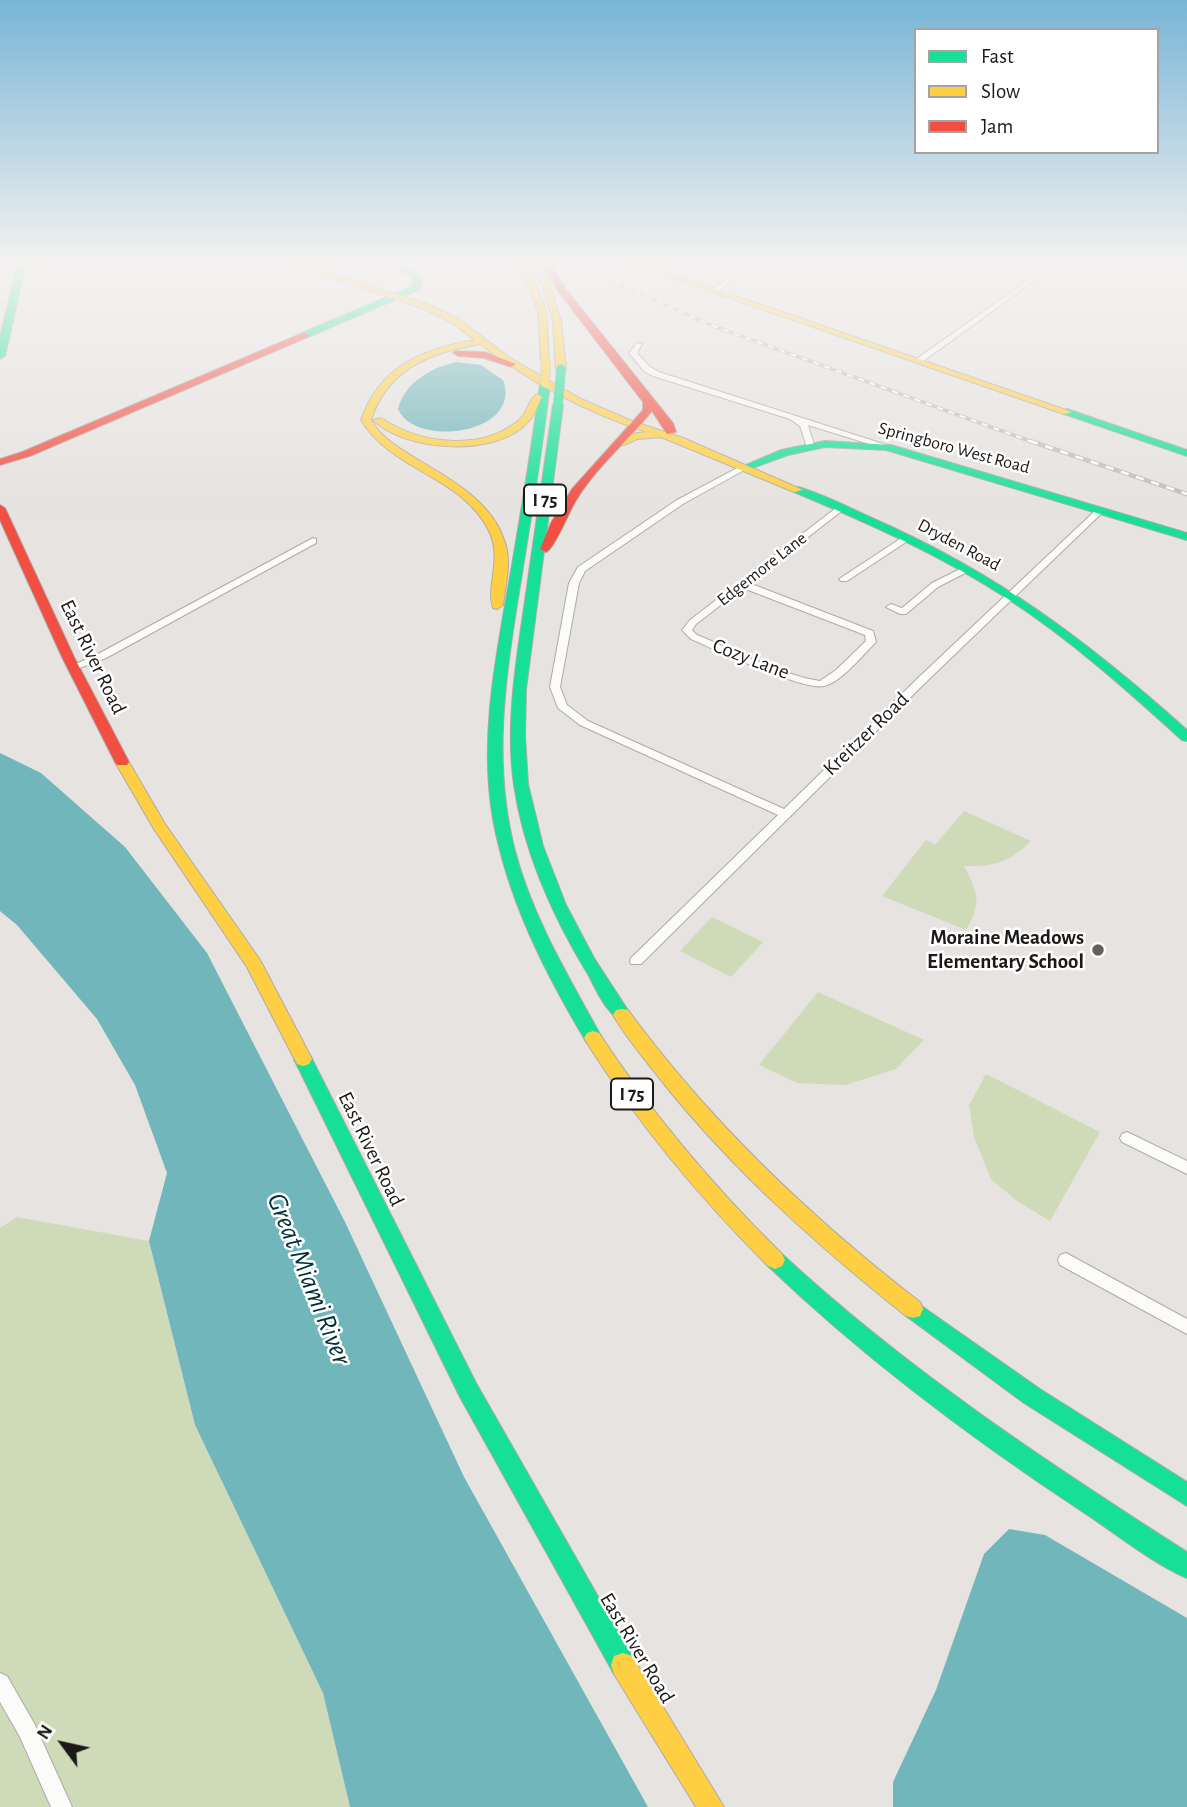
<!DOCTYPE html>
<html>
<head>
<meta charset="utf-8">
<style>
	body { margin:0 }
	#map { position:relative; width:1187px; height:1807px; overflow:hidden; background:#e6e3e0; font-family:"Alegreya Sans",sans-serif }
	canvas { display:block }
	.legend { position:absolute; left:914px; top:28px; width:245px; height:126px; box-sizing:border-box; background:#fff; border:2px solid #a4a3a3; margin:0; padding:9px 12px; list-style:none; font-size:21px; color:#1c1918 }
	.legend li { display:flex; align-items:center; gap:14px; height:35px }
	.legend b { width:35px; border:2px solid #a4a3a3 }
	.north { position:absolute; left:28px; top:1709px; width:70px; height:70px; -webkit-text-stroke:5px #fff; paint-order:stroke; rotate:303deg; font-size:19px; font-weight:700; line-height:28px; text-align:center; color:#1c1918 }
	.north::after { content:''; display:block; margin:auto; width:24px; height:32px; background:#1c1918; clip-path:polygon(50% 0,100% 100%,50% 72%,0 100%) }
</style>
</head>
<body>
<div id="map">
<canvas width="1187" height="1807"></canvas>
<ul class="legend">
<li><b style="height:9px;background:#16e098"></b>Fast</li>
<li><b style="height:9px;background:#ffcf43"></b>Slow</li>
<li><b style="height:9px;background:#f24e42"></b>Jam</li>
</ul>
<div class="north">N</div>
</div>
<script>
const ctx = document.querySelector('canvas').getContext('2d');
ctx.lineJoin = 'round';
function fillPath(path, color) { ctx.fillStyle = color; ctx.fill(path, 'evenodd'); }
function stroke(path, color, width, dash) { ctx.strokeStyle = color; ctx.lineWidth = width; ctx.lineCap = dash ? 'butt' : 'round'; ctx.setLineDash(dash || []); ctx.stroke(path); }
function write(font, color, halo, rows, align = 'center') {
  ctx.font = font + ' "Alegreya Sans",sans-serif'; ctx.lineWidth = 5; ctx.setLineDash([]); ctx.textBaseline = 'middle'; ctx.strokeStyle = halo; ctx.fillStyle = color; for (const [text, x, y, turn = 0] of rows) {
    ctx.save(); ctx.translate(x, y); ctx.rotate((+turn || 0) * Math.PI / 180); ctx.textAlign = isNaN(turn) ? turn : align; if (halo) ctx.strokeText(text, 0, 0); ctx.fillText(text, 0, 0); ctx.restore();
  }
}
fillPath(new Path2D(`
	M964,811L1031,841C1010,862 994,867 964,866C978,893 982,902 966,930L882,896L926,840L935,845Z
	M712,917L763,942L731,977L680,951Z
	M818,992L924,1040L896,1069L846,1085L797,1083L759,1065Z
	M986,1074L1100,1132L1050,1221L1017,1201L991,1179L974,1137L969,1105Z
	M17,1217L149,1241L195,1425L323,1693L350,1807H0V1228Z`), '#cfdbb8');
fillPath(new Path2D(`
	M456,362L481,365L503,380C523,435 414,448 398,409C405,382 431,368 456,362Z
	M0,753L41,773L125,847L207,953L345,1222L464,1477L648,1807H350L323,1693L195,1425L149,1241L167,1173L135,1085L97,1019L17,925L0,911Z
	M1009,1529L1045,1535L1187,1618V1807H893V1782L936,1690L984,1554Z`), '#71b6bb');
const street = new Path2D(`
	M659,262H670L733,277L759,262H767L713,293L710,291L711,290L729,279Z
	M1059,262H1067L1038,278L922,362L915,360L1034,276Z
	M637,343L642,344L637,353L650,367L659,372L899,449L892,451L808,425L814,445L807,447L800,426L790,419L653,376L644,371L629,353Z
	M741,466L748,468L683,504L585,571L579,583L560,687L567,705L588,721L784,809L917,679L1097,509L1104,511L925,683L641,964H631L630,961L631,958L778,815L580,725L558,708L550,687L569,583L578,567L677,500Z
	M836,508L843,510L749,583L873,631L876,642L874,644C862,656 841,682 824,686C805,691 713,649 691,639L682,630L690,620ZM743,588L865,635L866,641L836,670L820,681C784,676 732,649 697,635L692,630L696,624Z
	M906,535L909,536V540L847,581H841L839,579Z
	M313,538L316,539V543L106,658L74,670L69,667L98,654Z
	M966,566L971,569L969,571L938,587L906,614H900L886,607L891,604L902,608L932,583Z
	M1127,1132L1187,1161V1174L1122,1142L1120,1138L1122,1134Z
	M1066,1253L1187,1319V1334L1060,1265L1058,1260L1060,1255Z
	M0,1673L7,1676L34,1723L72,1807H51L20,1737L0,1702Z`);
const fast = new Path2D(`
	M18,262H26L5,356L0,359V337Z
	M387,262H397L420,275V289L308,337H302V333L413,286V278Z
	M1160,262L1187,265V269L1161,264Z
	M545,380L550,383C543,445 533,506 523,567C508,662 490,755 515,851C533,919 569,977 602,1038L599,1043H587C545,973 508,900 493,819C479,738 496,657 510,577C521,512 532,448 540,383Z
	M558,402L563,405L526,689L525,736L528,784L543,846L566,905L594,958L631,1015L628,1020C612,1025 596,990 589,976C553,917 524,853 514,785C505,721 517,657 526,594C535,531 544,468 553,405Z
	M1067,409L1187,450V456L1064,414L1062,412Z
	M825,441L891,445L1187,533V540L886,450L825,447L788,455L744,471L739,468L781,450Z
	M798,487C823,494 848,507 872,518C997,573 1086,640 1187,730V741L1182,740C1127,690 1071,640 1008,599C941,555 868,523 794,492L793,490Z
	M303,1052L309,1054L312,1059L476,1383L632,1656L635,1665L632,1674L623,1677L614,1674L460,1397L294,1059L297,1054Z
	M775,1251L782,1254C906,1369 1045,1461 1187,1552V1578C1152,1563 1115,1533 1083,1512C971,1438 865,1359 768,1266L765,1260L768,1254Z
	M913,1300L1040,1389L1187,1482V1506L1024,1403L906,1316L903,1309L906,1302Z`);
const slow = new Path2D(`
	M42,262H60L21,270L17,268Z
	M284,262H296L430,305L457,318L510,358L581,399L632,421L683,438L803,490L794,492L661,437L637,439L624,445H616V441L631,434L647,432C587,413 530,382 480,344C430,353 388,368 371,420C382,439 402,450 420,461C456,482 499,507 507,551C510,569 505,588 503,605L497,609L493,608C486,586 502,561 490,533C465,477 391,471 361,420C380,366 422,349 475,340L451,322L424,309Z
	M519,262H527L546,311L549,363L541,361L538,311Z
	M626,262H638L1072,412L1064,414Z
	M543,274L547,276L561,321L566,369L561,372L556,369L553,321L539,276Z
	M537,394L542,397C538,405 535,414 529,421C497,458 406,452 373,420L381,418C420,444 481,452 519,420C528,413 528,399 537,394Z
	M122,758L127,759L165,824L260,960L312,1059L309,1064L303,1066L297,1064L247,967L154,829L115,762Z
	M622,1009L628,1010C711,1123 810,1217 920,1302L923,1309L920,1316L913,1318L906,1316C818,1246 734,1171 664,1084C647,1062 627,1039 613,1015L616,1010Z
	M593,1031L599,1033C652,1114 713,1186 782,1254L785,1260L782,1266L775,1269L768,1266C700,1198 639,1125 587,1043L584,1038L587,1033Z
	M623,1653L632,1656L724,1807H696L614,1674L611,1665L614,1656Z`);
const jam = new Path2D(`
	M541,262H549L565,288L673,423L676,432L667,434L652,411C628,441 595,468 575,502C569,512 554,549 546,552L540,549L551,523L572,489L643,410V402L558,291Z
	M305,332L309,335L308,337L30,456L0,465V459L22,452Z
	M455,351L485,352L516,364L511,367L484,358L458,356L453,353Z
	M0,505L5,508L74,657L129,762L127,765H117L115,762L62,657L0,520Z`);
stroke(street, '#adaaa8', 2);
stroke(fast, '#adaaa8', 2);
stroke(slow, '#adaaa8', 2);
stroke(jam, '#adaaa8', 2);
fillPath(street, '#fbfbfa');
fillPath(fast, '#16e098');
fillPath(slow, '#ffcf43');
fillPath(jam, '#f24e42');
const railFar1 = new Path2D(`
	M569,262L711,325L1035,443`);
const rail = new Path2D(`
	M1030,441L1187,494`);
stroke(railFar1, '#c0bfbf', 3.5);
stroke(rail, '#c0bfbf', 4.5);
stroke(railFar1, '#fff', 2, [6]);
stroke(rail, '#fff', 2.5, [8]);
const fastBridge = new Path2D(`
	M558,405L561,369`);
const slowBridge = new Path2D(`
	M545,383L546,361`);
stroke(fastBridge, '#adaaa8', 10, []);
stroke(slowBridge, '#adaaa8', 10, []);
stroke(fastBridge, '#16e098', 9);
stroke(slowBridge, '#ffcf43', 9);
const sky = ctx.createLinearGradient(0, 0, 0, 515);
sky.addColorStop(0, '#78b5d6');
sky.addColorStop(0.51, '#f4f2f1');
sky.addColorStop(1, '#f4f2f100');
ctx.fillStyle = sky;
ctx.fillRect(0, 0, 1187, 515);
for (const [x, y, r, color] of [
	[1098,950,7,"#63605e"]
]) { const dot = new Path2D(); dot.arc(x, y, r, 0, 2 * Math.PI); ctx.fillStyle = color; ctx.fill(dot); stroke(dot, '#fff', 2.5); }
write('18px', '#1c1918', '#fff', [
	["Springboro West Road",954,448,15],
	["Dryden Road",959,545,28],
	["Edgemore Lane",762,569,-38]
]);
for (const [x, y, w] of [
	[545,500,42],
	[632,1094,42]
]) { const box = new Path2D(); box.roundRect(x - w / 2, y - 15.5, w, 31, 5); ctx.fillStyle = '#fff'; ctx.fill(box); stroke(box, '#1c1918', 2); }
write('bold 19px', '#1c1918', null, [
	["I 75",545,500],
	["I 75",632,1094]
]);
write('21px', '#1c1918', '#fff', [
	["East River Road",93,657,64],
	["Cozy Lane",751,659,21],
	["Kreitzer Road",866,734,-44],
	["East River Road",371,1149,64],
	["East River Road",637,1648,59]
]);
write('bold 21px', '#1c1918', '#fff', [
	["Moraine Meadows",1084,938],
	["Elementary School",1084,962]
], 'right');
write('italic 28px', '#003135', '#fff', [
	["Great Miami River",309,1279,68]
]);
</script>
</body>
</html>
